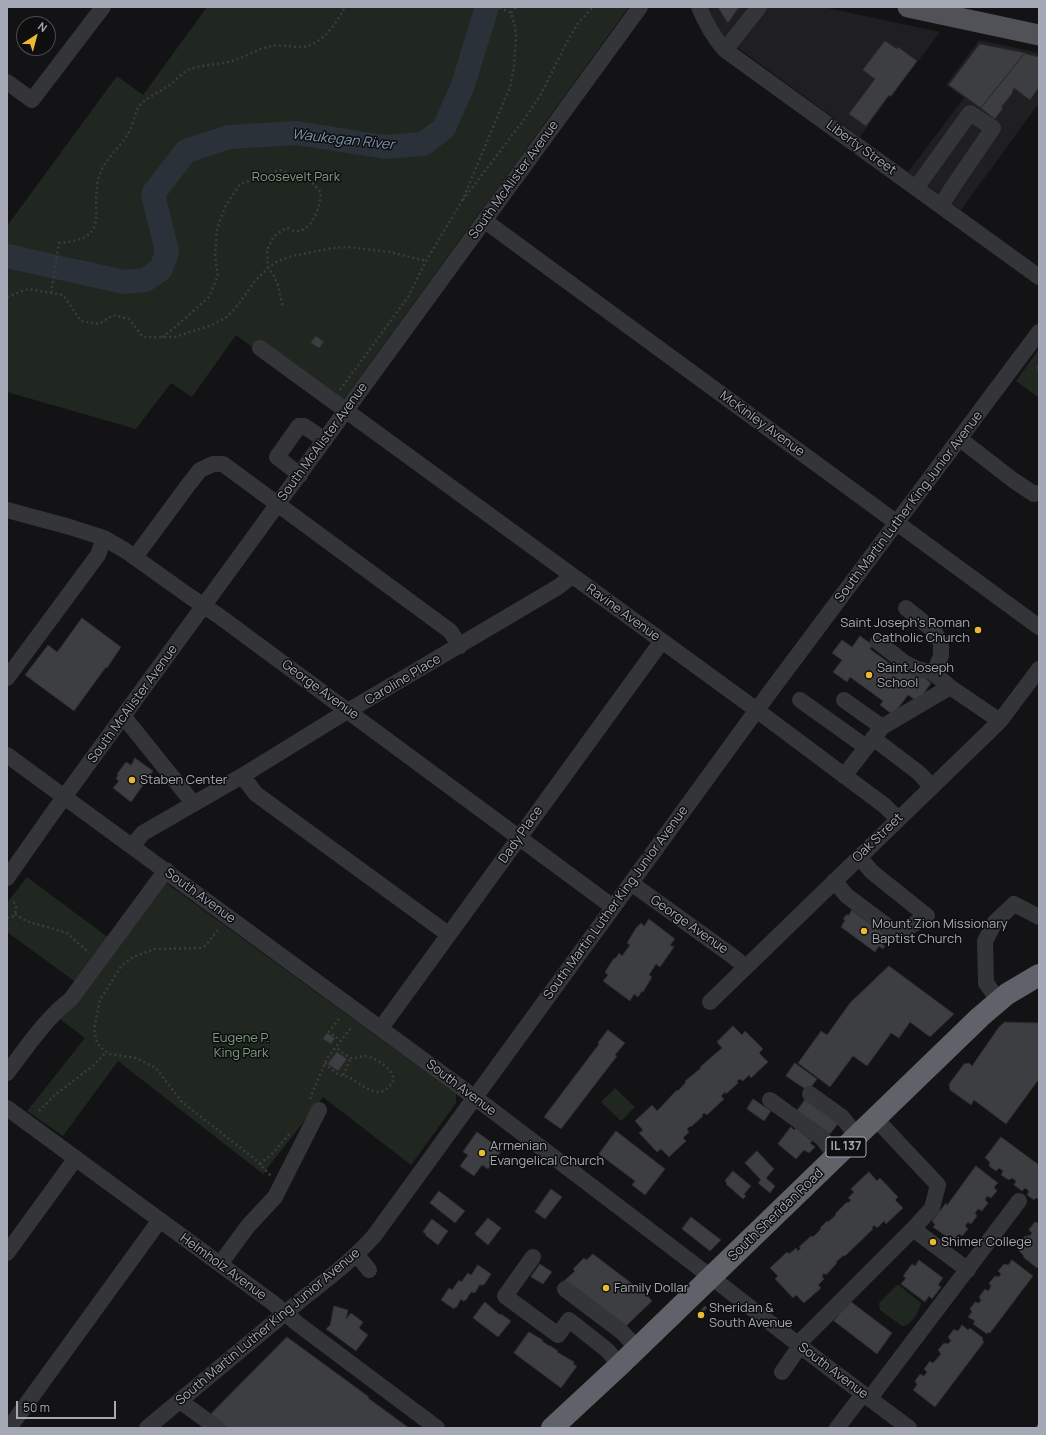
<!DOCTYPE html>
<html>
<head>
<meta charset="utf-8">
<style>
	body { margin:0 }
	#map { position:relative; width:1046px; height:1435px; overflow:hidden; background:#131315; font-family:Manrope,sans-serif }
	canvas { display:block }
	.frame { position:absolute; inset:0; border:8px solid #a5a9b5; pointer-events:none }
	.north { position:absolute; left:16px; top:16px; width:40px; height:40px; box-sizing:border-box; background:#0e0e0f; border:1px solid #4a4c51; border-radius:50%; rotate:36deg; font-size:11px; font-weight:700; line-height:16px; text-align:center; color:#a5a9b5 }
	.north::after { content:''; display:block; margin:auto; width:14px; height:18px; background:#ecb733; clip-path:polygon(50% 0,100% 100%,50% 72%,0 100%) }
	.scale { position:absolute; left:16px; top:1401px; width:100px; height:18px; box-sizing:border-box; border:2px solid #a5a9b5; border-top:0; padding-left:5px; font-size:12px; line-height:14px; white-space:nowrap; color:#a5a9b5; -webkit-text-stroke:3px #0e0e0f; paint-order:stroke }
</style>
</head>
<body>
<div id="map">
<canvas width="1046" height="1435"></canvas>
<div class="frame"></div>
<div class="north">N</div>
<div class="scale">50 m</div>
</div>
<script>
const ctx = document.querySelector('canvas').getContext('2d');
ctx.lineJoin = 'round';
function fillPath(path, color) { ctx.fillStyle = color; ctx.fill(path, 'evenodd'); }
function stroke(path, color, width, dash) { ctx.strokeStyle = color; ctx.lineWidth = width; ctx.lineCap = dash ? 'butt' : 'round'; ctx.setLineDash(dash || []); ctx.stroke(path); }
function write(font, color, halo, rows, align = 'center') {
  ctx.font = font + ' Manrope,sans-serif'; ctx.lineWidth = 3; ctx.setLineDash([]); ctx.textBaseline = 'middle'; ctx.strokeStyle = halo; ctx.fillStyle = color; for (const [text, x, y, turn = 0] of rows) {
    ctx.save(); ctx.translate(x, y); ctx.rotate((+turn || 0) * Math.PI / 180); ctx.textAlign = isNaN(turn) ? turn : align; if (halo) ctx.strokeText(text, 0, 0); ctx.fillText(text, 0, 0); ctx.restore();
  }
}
fillPath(new Path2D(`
	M707,7H823L940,32L891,97L889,96L860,137L723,37Z
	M979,40L1039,53V103L961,210L908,172L964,98L946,85Z`), '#1f1f21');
fillPath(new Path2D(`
	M207,7H629L336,410L236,335L192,397L171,383L136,429L7,392V226L117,76L143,95Z
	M1039,349V398L1016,381Z
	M27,877L117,944L165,882L456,1094V1103L411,1165L323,1097L263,1174L118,1061L63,1136L27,1111L85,1038L57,1017L85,989L7,932V903Z
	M615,1088L635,1107L621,1121L601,1102Z
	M897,1285L900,1286L921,1303C919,1311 912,1326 902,1326L880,1310L879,1303Z`), '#1f2720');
stroke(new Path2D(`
	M7,256L124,282L145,280L161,269L167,252L153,194L186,151L229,137L296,133L385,147L423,144L444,128L463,85L487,7`), '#2a3138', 24);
const building = new Path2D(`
	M718,7H739L728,23Z
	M885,41L897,49L898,47L917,61L891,96L889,95L866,126L849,114L875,79L863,70Z
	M980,44L1025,53L981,108L949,85Z
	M1025,53L1026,54L1039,57V87L1030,100L1014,88L1011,95L1001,107L1003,108L995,119L981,108Z
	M316,336L324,342L319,348L311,343Z
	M82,618L121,647L107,668L106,667L74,711L25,675L48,645L57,652Z
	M860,636L873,645L870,649L904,674L906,670L917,678L918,676L921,675L931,683L918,702L908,695L893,715L880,705L883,701L850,677L847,682L833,672L842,660L832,653L842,640L852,647Z
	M135,758L153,771L131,802L113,788L119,781L116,779L118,775L117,774L126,762L131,765Z
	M852,910L887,936L881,943L885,946L883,949L879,946L875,952L841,927L845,920L843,919L847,914L848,916Z
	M649,919L675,939L670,945L674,947L660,967L656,964L649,975L652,977L643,992L642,991L638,997L634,994L630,1001L603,981L608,975L605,972L614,958L615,959L619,953L622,956L630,945L627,943L636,928L641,923L644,926Z
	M889,966L954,1014L930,1037L910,1022L899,1038L891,1033L867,1066L853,1056L830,1087L798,1063L821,1031L827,1035L850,1003Z
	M1005,1022L1039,1023V1079L1006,1124L974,1100L971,1105L950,1090L949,1084L964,1064L969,1063L972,1066L999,1027Z
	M733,1026L742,1035L745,1031L763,1049L759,1053L768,1062L751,1078L749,1075L743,1081L740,1079L737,1081L738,1083L726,1094L725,1092L721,1096L724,1099L707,1115L704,1113L702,1115L703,1116L691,1127L690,1126L687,1129L689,1132L683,1138L686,1141L669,1157L661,1149L657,1152L639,1133L643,1130L635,1121L652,1105L657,1111L677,1090L678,1091L686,1082L685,1081L701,1068L700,1067L722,1048L717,1042Z
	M608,1030L625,1043L615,1055L617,1056L561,1129L544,1117L599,1044L598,1043Z
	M327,1033L335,1038L331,1044L323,1039Z
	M337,1052L347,1059L338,1071L328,1064Z
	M795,1063L817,1079L808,1091L786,1076Z
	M807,1097L840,1121L830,1134L797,1111Z
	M753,1099L771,1111L764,1121L747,1109Z
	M791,1127L794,1130L796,1128L812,1141L810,1143L815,1147L809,1153L804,1150L796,1159L778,1144Z
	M616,1131L665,1169L645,1195L632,1185L635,1181L599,1154Z
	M477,1132L502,1150L488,1169L482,1165L474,1176L460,1166L468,1155L463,1152Z
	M1001,1137L1039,1165V1199L1036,1198L1034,1200L1027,1195L1029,1191L1025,1188L1022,1191L1014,1185L1016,1181L1012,1178L1009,1180L1001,1175L1003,1171L999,1168L996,1171L989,1166L990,1162L985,1158Z
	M757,1151L774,1169L766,1178L775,1186L770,1193L758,1183L761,1180L745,1163Z
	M976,1166L998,1183L994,1187L997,1191L991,1198L987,1196L985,1200L988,1203L982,1211L978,1209L975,1213L977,1216L971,1224L968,1222L965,1226L968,1229L962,1236L959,1234L955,1239L949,1235L947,1237L933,1227L935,1225L932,1221L946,1203L947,1205Z
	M733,1171L751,1186L744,1194L746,1196L743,1199L726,1184L727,1183L725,1181Z
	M869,1172L877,1181L880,1178L898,1197L895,1200L903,1208L886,1224L884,1221L877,1228L874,1225L872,1228L873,1229L845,1256L844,1255L836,1262L837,1263L826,1275L824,1273L822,1276L824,1279L818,1285L821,1288L804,1303L796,1295L793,1298L775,1279L778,1276L770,1268L787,1252L789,1254L796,1248L798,1251L801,1248L799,1247L811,1236L813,1237L821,1229L820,1228L827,1221L828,1222L836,1215L835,1214L847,1202L848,1203L851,1200L848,1198L854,1192L851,1189Z
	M551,1189L562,1197L545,1219L535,1212Z
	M439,1191L465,1211L455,1223L430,1203Z
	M691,1217L721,1240L710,1251L682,1229Z
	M488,1218L501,1228L488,1245L475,1234Z
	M432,1219L448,1231L438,1245L425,1235L426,1234L423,1232Z
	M1035,1222L1039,1223V1266L1037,1268L1023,1257L1024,1256L1019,1251L1022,1246L1020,1242L1025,1236L1027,1237L1028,1235L1030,1236L1032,1233L1029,1230Z
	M593,1254L647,1295L652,1301L624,1328L564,1281L575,1271L573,1269L584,1258L586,1260Z
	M919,1260L943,1278L938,1285L941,1287L932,1299L929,1296L925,1302L901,1284L906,1278L903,1276L912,1264L915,1266Z
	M1012,1260L1033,1276L990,1333L988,1332L987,1334L973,1324L975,1321L968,1317L972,1312L970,1309L975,1302L979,1303L981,1300L979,1297L985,1289L987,1291L989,1290L991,1286L989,1283L995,1276L999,1277L1001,1274L998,1271L1004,1264L1008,1265Z
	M540,1264L552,1272L543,1284L531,1277Z
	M478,1265L491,1274L484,1285L483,1284L482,1286L480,1284L475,1293L474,1292L473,1293L471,1292L466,1300L463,1301L461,1299L456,1308L455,1307L454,1309L441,1300L449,1288L452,1290L459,1280L461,1282L468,1273L471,1275Z
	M850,1301L892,1333L877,1354L834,1321Z
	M485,1302L500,1315L501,1314L511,1321L498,1337L473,1318Z
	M334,1306L348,1310L346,1319L351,1313L363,1322L359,1328L368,1335L356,1351L326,1329L330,1325Z
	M705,1306L707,1308L702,1313L700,1311Z
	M962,1325L968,1330L970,1328L983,1338L982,1340L984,1342L935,1407L913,1390L917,1385L915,1381L920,1374L924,1376L927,1372L924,1369L930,1361L932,1363L934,1362L941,1354L938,1350L944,1343L948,1344L951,1341L948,1337L954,1329L956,1331L957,1330L958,1331Z
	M529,1332L543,1340L542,1341L549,1346V1345L558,1351L557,1352L574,1362L573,1364L577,1366L561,1388L514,1353Z
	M287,1337L369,1397L368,1398L409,1428H227L210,1415Z`);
fillPath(building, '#3d3e42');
stroke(building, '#2d2d30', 1);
stroke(new Path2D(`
	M511,13L516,7
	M463,200L526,117L541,94L569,38L579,22L593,7
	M51,293L59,243C111,239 91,216 98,180C102,161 120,148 129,132C134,124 134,111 141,104C149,96 162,91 171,84C177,79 183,72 190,69C205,64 221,65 235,60C247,56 259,48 272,46C285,44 299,50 311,45C327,37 337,22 345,7
	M7,297L28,289L63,295L81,321L99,324L113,315L129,319L143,337H175L212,325L227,317L238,305L255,281L268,268L278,261L292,256L332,248L348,247L390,252L426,261
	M162,337L173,329L209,297L218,276L215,255L217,229L225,207L240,184L280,170L299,176L314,184L321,193C320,206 313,232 295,231C292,231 289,228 286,228L274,236L267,250L268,268L274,276L278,285L283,308
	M1037,367L1039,369
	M340,390L408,297L426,261L462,201L510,87L514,67L516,37L515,26L511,13L499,7
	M15,914L26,921L67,933L89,953
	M7,918L12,917C18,911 17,906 12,900
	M218,930L205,946L200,948L155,949L133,957L122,965L100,1000L94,1029L97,1042L101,1048L109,1054L136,1058L156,1068L182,1102L256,1160L271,1176
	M339,1019L329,1032L341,1041
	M325,1063C329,1067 334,1073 340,1075C344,1076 348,1076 352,1079C367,1088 382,1103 394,1079C391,1068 377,1058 365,1056C361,1056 357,1058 352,1058C347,1057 340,1051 336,1047
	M343,1075L351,1058
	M310,1099L327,1058L351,1028
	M39,1111L56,1094L93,1066L106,1052
	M260,1164L273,1153L290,1133`), '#3a3c40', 2.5, [2, 3]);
stroke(new Path2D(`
	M699,7C706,24 713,37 725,50L1039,277
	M725,50L759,7
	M7,82L32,100L103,7
	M916,188L970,113L993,128L952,188L941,206
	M485,221L1039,627
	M260,348L743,700L885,806L898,819
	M960,439L1013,480L1034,494L1039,493
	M300,475L277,457L299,426H304L325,440
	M7,510L70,527L104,538L126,551L189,596L219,616L613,907
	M135,557L189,484L200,470L213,464H223L450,631L460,646
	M906,608L934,631L941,643V656L936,668L932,672
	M878,642L905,663L917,669L932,672L950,687L1000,721
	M7,678L98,555L104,538
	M800,700L866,747
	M844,700L882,727
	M124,717L194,804
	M873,738L919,773L932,787
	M7,755L489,1108L711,1277L830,1369L909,1428
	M242,776L256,794L448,934
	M844,776L882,727L950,687
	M132,846L143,833L242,776L331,721L558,587L572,576
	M7,878L54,811L640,7
	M834,881L847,896L898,934L927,916L872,872L859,857
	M631,883L731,955L746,967
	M999,1001L986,983L985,941L995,922L1014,904L1039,917
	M710,1002L1000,721L1039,669
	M381,1028L662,641
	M7,1073C27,1047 45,1019 71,999L166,870
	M810,1094L842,1117L857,1136
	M770,1100L822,1138L836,1156
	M7,1108L273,1303L298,1324L437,1428
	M875,1118L938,1185L932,1208L913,1229
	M7,1253L76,1158
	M357,1255L369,1270
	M533,1257L505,1296L558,1335L569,1320L607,1350L620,1365
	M220,1264L248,1226L275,1197L319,1110
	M565,1289L622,1332L637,1348
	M798,1344L913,1229L968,1270
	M782,1372L800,1346
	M870,1398L1019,1201
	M180,1401L217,1428
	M9,1428L160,1220
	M147,1428C197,1387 246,1345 296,1304C323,1282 351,1262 374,1236L767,696L1039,332
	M837,1428L863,1394`), '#343539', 16);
stroke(new Path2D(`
	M908,7L1039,35`), '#505258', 21);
stroke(new Path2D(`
	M552,1428L620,1365L980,1017L1007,994L1039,975`), '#60626a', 22);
stroke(new Path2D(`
	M1037,1428L1039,1425`), '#4b4d52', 3, [5, 4]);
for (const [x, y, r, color] of [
	[978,630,4,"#ecb733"],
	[869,675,4,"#ecb733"],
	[132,780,4,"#ecb733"],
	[864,931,4,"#ecb733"],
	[482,1153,4,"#ecb733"],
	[933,1242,4,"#ecb733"],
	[606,1288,4,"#ecb733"],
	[701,1315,4,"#ecb733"]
]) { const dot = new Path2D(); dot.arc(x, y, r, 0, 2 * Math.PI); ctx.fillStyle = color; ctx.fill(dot); stroke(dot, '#0e0e0f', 1.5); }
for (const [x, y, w] of [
	[846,1147,40]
]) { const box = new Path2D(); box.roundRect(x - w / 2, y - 10, w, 20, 3); ctx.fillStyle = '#0e0e0f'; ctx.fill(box); stroke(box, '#a5a9b5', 1); }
write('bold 12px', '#a5a9b5', null, [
	["IL 137",846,1147]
]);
write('13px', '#a5a9b5', '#0e0e0f', [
	["Liberty Street",861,148,36],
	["South McAlister Avenue",514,180,-54],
	["McKinley Avenue",762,424,36],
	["South McAlister Avenue",323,442,-54],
	["South Martin Luther King Junior Avenue",909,507,-53],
	["Ravine Avenue",623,613,36],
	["Caroline Place",403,680,-31],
	["George Avenue",320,690,36],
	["South McAlister Avenue",133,704,-54],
	["Dady Place",521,835,-55],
	["Oak Street",878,838,-44],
	["South Avenue",200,896,36],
	["South Martin Luther King Junior Avenue",616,903,-54],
	["George Avenue",689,925,35],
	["South Avenue",461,1088,37],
	["South Sheridan Road",776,1215,-44],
	["Helmholz Avenue",223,1267,36],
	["South Martin Luther King Junior Avenue",268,1327,-40],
	["South Avenue",833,1371,37]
]);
write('13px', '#7c9f80', '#0e0e0f', [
	["Roosevelt Park",296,177],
	["Eugene P.",241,1038],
	["King Park",241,1053]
]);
write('13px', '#a5a9b5', '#0e0e0f', [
	["Saint Joseph's Roman",970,623,"right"],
	["Catholic Church",970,638,"right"],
	["Saint Joseph",877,668],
	["School",877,683],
	["Staben Center",140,780],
	["Mount Zion Missionary",872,924],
	["Baptist Church",872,939],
	["Armenian",490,1146],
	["Evangelical Church",490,1161],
	["Shimer College",941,1242],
	["Family Dollar",614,1288],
	["Sheridan &",709,1308],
	["South Avenue",709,1323]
], 'left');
write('italic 14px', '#7c95af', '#0e0e0f', [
	["Waukegan River",343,140,6]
]);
</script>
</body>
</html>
